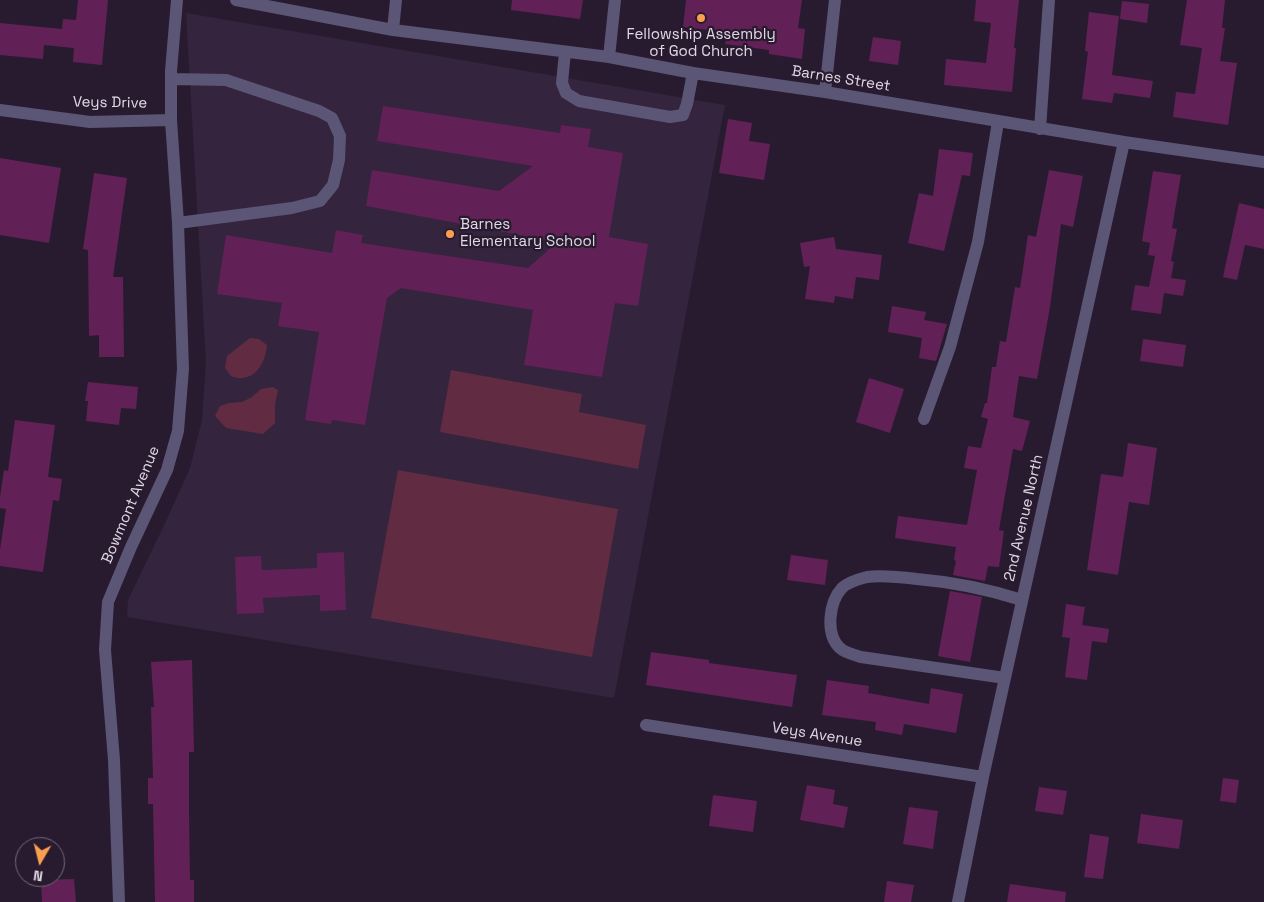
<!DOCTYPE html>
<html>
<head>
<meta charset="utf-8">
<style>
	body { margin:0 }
	#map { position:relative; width:1264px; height:902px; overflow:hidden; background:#291b2f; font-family:"Space Grotesk",sans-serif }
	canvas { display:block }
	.north { position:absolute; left:15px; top:837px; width:50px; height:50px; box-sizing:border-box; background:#291b2f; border:1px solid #726778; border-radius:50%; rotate:188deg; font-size:14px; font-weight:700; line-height:20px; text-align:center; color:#e0d8e5 }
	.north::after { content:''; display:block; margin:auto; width:18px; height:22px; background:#fa9f4f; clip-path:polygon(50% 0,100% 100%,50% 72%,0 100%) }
</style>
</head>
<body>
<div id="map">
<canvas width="1264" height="902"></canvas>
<div class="north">N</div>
</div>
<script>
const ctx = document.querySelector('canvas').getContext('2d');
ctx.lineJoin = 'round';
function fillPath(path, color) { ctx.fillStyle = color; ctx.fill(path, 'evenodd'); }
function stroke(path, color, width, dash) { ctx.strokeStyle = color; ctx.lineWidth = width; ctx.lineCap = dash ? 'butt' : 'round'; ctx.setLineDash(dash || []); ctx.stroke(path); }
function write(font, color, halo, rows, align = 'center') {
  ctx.font = font + ' "Space Grotesk",sans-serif'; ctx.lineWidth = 4.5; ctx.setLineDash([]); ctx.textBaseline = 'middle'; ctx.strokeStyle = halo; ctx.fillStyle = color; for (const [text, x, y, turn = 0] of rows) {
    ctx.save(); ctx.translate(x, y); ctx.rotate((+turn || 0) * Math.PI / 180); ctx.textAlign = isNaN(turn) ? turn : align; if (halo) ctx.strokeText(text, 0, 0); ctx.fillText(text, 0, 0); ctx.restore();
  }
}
fillPath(new Path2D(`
	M186,13L725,105L614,698L127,617L128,600L167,519L190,468L202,420L206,363Z`), '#34243d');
fillPath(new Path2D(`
	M250,338L259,339L267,345C266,359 259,376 243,378C239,379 234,377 231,376L225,368L227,356Z
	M451,370L582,394L579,412L646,425L638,469L440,432Z
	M273,387L278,390L275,405V423L263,434L226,428L215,416L220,406L229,403L242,402L252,397L261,389Z
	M398,470L618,509L592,657L371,618Z`), '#612b41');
fillPath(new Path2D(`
	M78,0H108L102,65L73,62L74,48L44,45L43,59L0,55V23L62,29L63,19L76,20Z
	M512,0H583L580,19L511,10Z
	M686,0H802L798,28L805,29L802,59L769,54V50L725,44L727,32L683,27Z
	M976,0H1019L1014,48H1016L1012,92L944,85L946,59L986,63L991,23L974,21Z
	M1187,0H1225L1222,28H1225L1220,61L1237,63L1228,125L1173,117L1176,92L1195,94L1202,48L1180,45Z
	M1122,1L1149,4L1147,23L1120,19Z
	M1089,12L1119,16L1112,75L1153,81L1150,98L1114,93L1112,103L1082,99L1088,52L1085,51Z
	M873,37L901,41L898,65L869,61Z
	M383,106L560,133L561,125L591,129L588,147L623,153L609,237L648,244L638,306L615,303L602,377L524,365L533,310L401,288L387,298L365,425L332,420L331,424L305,420L319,332L278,326L282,303L217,294L226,235L332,253L336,230L363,235L361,243L528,268L557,242L366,206L372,170L499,191L533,166L377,141Z
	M728,119L752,123L749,141L770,144L764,180L719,173Z
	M939,149L973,153L970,176L962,175L944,251L908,243L919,193L933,196Z
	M0,158L61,168L49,243L0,235Z
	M1049,170L1083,176L1073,227L1061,224L1050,307L1037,379L1019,376L1013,417L1030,421L1022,451L1013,449L999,530L1004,531L999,567L988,566L985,581L953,575L956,561L954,560L956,547L895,538L898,516L967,525L977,470L964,468L968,446L981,448L988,419L981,417L985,403H987L992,367H996L1000,341L1006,342L1015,287L1020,288L1028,235L1036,237Z
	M1153,171L1181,175L1172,228L1177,229L1171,261L1174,262L1171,278L1186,280L1183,296L1164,293L1161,314L1131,310L1135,285L1149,287L1155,256L1148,255L1150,243L1142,241Z
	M94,173L127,178L113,277H123L124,357H99V335L89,336L88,250L83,249Z
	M1239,203L1264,209V249L1245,245L1237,280L1223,277Z
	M834,237L836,249L882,255L879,280L856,277L853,299L835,296L834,303L805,299L810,266L804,267L800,243Z
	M892,306L926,312L924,320L947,324L936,361L919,358L922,338L888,332Z
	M1143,339L1186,345L1183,367L1140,361Z
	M869,378L904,389L890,433L856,422Z
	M88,382L138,387L136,409L121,408L119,425L86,421L88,401H85Z
	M15,420L55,425L48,477L62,479L59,501L53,500L43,572L0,566V550L6,509L0,508V497L4,470L8,471Z
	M1128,443L1157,448L1149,505L1129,502L1118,575L1087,570L1101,474L1123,477Z
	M344,552L346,610L320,611V595L263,598L264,613L237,614L235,557L261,556L262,570L317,568V553Z
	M791,555L828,560L825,585L787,580Z
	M950,591L982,597L970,662L938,656Z
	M1066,604L1085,607L1082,625L1109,629L1107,643L1092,641L1087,680L1065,677L1070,638L1062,637Z
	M651,652L709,660V663L797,675L792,707L646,685Z
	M192,660L194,752H189V813L190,880H194V902H155L153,804H148V778H153L151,707H154L151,662Z
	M827,680L869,686L868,693L929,704L931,688L963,694L956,733L904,724L902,735L875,730L876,722L822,715Z
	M1223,778L1239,780L1236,803L1220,801Z
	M807,785L835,790L833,804L848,807L844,828L800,820Z
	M1039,787L1067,791L1063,815L1035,811Z
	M713,795L757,801L753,832L709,826Z
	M909,807L938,811L933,849L903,844Z
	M1141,814L1183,820L1179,849L1137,843Z
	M1090,834L1109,837L1103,879L1084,877Z
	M74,879L76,902H42L41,880Z
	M887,881L914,885L911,902H884Z
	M1010,884L1066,892L1065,902H1007Z`), '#612156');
stroke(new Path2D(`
	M236,0L393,30L609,57L693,73L825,92L1124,142L1264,162
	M393,30L396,0
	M565,52L562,83L566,93L579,101L670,117L683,115L687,104L693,73
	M609,57L615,0
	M171,79L226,80L319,111L332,118L340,136L339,160L333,185L320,201L292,208L178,223
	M825,92L835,0
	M0,110L90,122L171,120V71L177,0
	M1040,129L1049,0
	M924,419L950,347L978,242L998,122
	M1005,678L861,657C855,655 845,653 840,648C825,634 829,602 842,588C848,582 859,579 867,577C883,575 900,577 917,579C953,582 987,589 1022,600
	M646,725L983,777
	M119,902L114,760L105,650L108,602L131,547L167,470L178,431L183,369L178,223L171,120
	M958,902L983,777L1124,142`), '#5b5576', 12);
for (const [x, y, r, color] of [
	[701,18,5,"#fa9f4f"],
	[450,234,5,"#fa9f4f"]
]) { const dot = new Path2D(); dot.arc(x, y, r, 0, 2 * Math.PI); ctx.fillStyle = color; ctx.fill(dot); stroke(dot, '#291b2f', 2); }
write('15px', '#e0d8e5', '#291b2f', [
	["Fellowship Assembly",701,35],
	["of God Church",701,52],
	["Barnes",460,225,"left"],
	["Elementary School",460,242,"left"]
]);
write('15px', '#e0d8e5', '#291b2f', [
	["Barnes Street",841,79,9],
	["Veys Drive",110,103,1],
	["Bowmont Avenue",131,505,-67],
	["2nd Avenue North",1024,518,-77],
	["Veys Avenue",817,735,9]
]);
</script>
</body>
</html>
